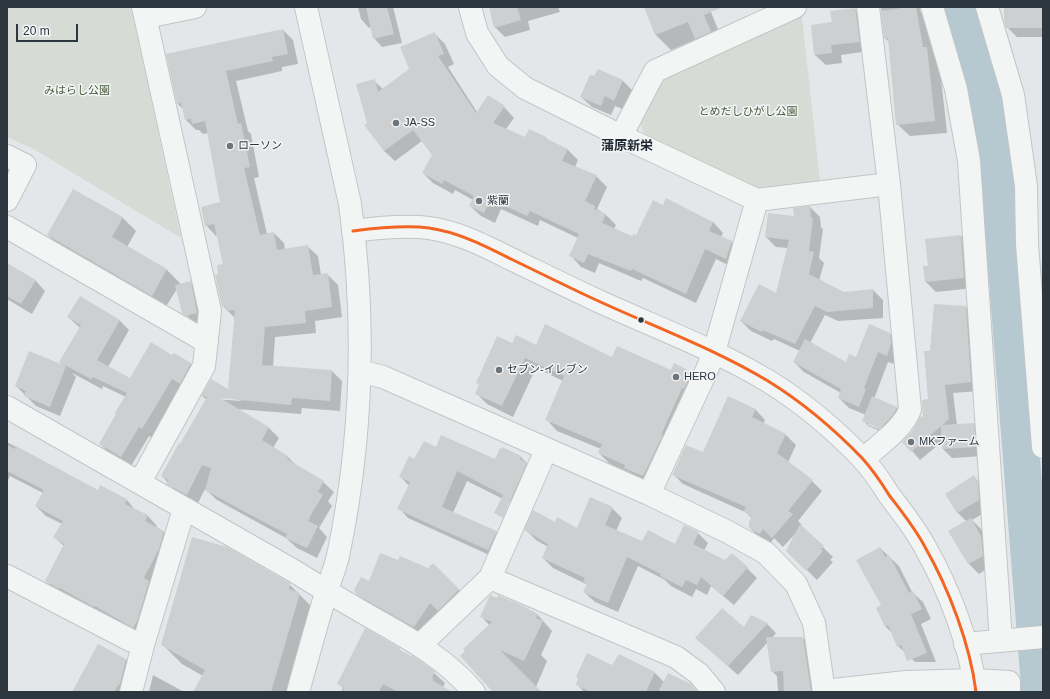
<!DOCTYPE html>
<html>
<head>
<meta charset="utf-8">
<style>
	body { margin:0 }
	#map { position:relative; width:1050px; height:699px; overflow:hidden; background:#e4e7e9; font-family:Helvetica,sans-serif }
	canvas { display:block }
	.frame { position:absolute; inset:0; border:8px solid #2c3740; pointer-events:none }
	.scale { position:absolute; left:16px; top:24px; width:62px; height:18px; box-sizing:border-box; border:2px solid #2c3740; border-top:0; padding-left:5px; font-size:12px; line-height:14px; white-space:nowrap; color:#2c3740; -webkit-text-stroke:3px #f3f5f7; paint-order:stroke }
</style>
</head>
<body>
<div id="map">
<canvas width="1050" height="699"></canvas>
<div class="frame"></div>
<div class="scale">20 m</div>
</div>
<script>
const ctx = document.querySelector('canvas').getContext('2d');
ctx.lineJoin = 'round';
function fillPath(path, color) { ctx.fillStyle = color; ctx.fill(path, 'evenodd'); }
function stroke(path, color, width, dash) { ctx.strokeStyle = color; ctx.lineWidth = width; ctx.lineCap = dash ? 'butt' : 'round'; ctx.setLineDash(dash || []); ctx.stroke(path); }
function write(font, color, halo, rows, align = 'center') {
  ctx.font = font + ' Helvetica,"Noto Sans JP",sans-serif'; ctx.lineWidth = 3; ctx.setLineDash([]); ctx.textBaseline = 'middle'; ctx.strokeStyle = halo; ctx.fillStyle = color; for (const [text, x, y, turn = 0] of rows) {
    ctx.save(); ctx.translate(x, y); ctx.rotate((+turn || 0) * Math.PI / 180); ctx.textAlign = isNaN(turn) ? turn : align; if (halo) ctx.strokeText(text, 0, 0); ctx.fillText(text, 0, 0); ctx.restore();
  }
}
fillPath(new Path2D(`
	M7,7H131L181,238L35,150L7,137Z
	M802,17L820,181L765,191L645,135L640,124L662,78Z`), '#d6dcd5');
fillPath(new Path2D(`
	M358,7H393L402,43L382,47L374,38L371,27L369,28L361,19Z
	M490,7H558L560,12L528,21L530,30L505,37L495,27Z
	M645,7H709L725,47L711,53L697,39L671,50L656,35Z
	M881,7H920V11L928,19L934,55L939,60L947,133L910,136L897,124L889,42L885,38Z
	M1043,7V37H1017L1007,27Z
	M855,9L865,19L869,51L841,55L842,63L826,65L815,55L812,26L833,23L832,11Z
	M283,30L293,40L298,64L282,67V71L236,81L248,131L251,134L259,177L254,178L267,234L274,233L284,243L285,250L307,246L318,256L321,275L327,274L338,285L342,317L315,321L316,333L275,337L273,367L332,371L342,381L340,411L302,408L301,414L236,409L269,428L279,438L273,448L288,457L297,466L323,482L334,492L328,501L332,506L319,528L327,537L317,558L297,548L286,538L217,500L205,489L197,505L178,494L162,476L207,400L203,397L211,381L229,391L236,319L223,306L219,275L225,265L218,235L216,236L206,225L221,203L208,133L203,134L199,130H196L186,120L183,109L178,104L167,55ZM215,397L239,399L241,401L215,399Z
	M434,33L445,44L454,64L448,67L477,112L504,107L514,118L506,129L526,138L545,137L548,140L567,149L578,160L575,167L596,176L607,187L597,209L606,215L616,225L614,229L633,238L637,237L664,206L713,222L723,233L721,237L732,242L742,253L736,269L716,259L696,303L643,278L641,281L599,263L595,273L581,267L571,256L578,238L540,220L538,226L501,209L495,223L481,216L470,206L473,200L455,190L453,194L433,183L423,173L433,155L422,141L395,161L384,151L368,123L374,81L383,89L411,69Z
	M598,70L623,81L633,91L625,110L615,106L611,115L592,107L581,97L595,78Z
	M73,190L123,218L136,231L127,247L167,270L180,283L179,285L190,282L200,292L207,323L197,325L183,312L177,289L165,308L61,249L48,235Z
	M810,207L820,217L821,228L823,229L819,258L824,263L819,281L844,293L873,290L883,300V318L838,321L825,315L810,343L847,363L856,358L890,334L900,344L897,365L888,362L874,399L897,408L901,412L885,433L868,426L864,421L866,415L849,408L839,398L841,393L804,372L794,362L800,351L774,339L772,341L751,331L741,321L777,294L788,248L776,247L766,237L795,217L794,209ZM868,423L885,429L884,431L868,425Z
	M961,236L971,246L974,288L936,292L926,282L929,267Z
	M7,264L35,280L45,291L32,314L7,299Z
	M966,307L975,316L980,391L953,393L957,425L974,424L982,433L984,456L952,458L943,449V441L920,460L912,451L925,419L929,400L931,351Z
	M68,317L119,320L129,330L108,367L130,379L173,356L174,354L191,364L201,374L152,438L149,436L131,466L110,454L100,444L126,397L103,386L102,389L72,373L76,377L60,416L36,406L16,386L65,367L60,362L80,328Z
	M513,344L536,346L613,358L672,372L686,370L697,381L654,486L636,479L631,473L610,464L599,453L601,449L557,431L547,420L563,381L536,368L513,417L487,404L476,393L480,385L477,382Z
	M755,409L765,420L763,424L786,435L796,445L788,462L812,481L822,491L798,521L802,525L801,526L833,557L830,560L833,562L817,580L787,550L795,534L783,547L774,538L770,544L760,538L750,528L752,518L745,512L683,484L673,474L704,454Z
	M7,442L98,491L101,487L127,500L136,511L148,516L157,526L156,528L164,532L174,542L143,637L56,591L46,581L64,546L54,537L62,524L46,516L36,506L43,493L10,476L7,482Z
	M437,449L495,461L521,457L531,467L521,508L467,481L453,513L496,532L506,542L498,559L408,518L399,508L409,486L401,477L415,461Z
	M974,477L984,487L989,510L972,520L981,529L991,547L992,566L979,574L969,564L950,531L966,521L958,513L946,494Z
	M612,508L622,518L616,531L642,543L676,545L698,533L708,543L704,551L726,561L747,568L757,578L734,605L711,586L707,595L696,589L692,597L671,586L665,580L638,566L618,612L595,602L584,592L588,585L553,568L543,558L548,547L536,540L526,530L556,523L577,529Z
	M880,548L899,566L912,592L923,602L931,619L921,624L936,662H915L898,646L893,634L886,627L882,606Z
	M399,561L428,569L433,564L468,599L448,619L439,611L423,636L368,604L358,594L369,582Z
	M289,584L318,613L296,692H194L203,676L182,664L162,644Z
	M537,614L552,631L541,655L547,661L536,687L540,692H494L490,626L481,616Z
	M767,624L776,633L772,638H803L813,648L820,692H778L777,676L772,671L767,643L738,675L696,638Z
	M98,645L126,660L136,670L131,692H74Z
	M399,649L404,654L432,671L445,683L443,687L450,692H341L343,688L338,684Z
	M613,667L655,673L664,682L660,692H584L577,684Z
	M153,675L184,692H149Z`), '#0003');
stroke(new Path2D(`
	M963,7L994,142L1005,250L1040,692`), '#b6c8d0', 37);
fillPath(new Path2D(`
	M366,7H387L394,34L373,39Z
	M489,7H517L521,20L494,28Z
	M644,7H723L704,15L711,32L695,39L688,22L655,35Z
	M908,7H916L923,47H927L935,121L896,125L888,38L884,39L881,11Z
	M1004,7H1043V28H1006L1004,19Z
	M855,8L860,42L831,45L832,53L814,55L811,25L832,22L830,11Z
	M283,29L288,54L272,57L273,61L226,71L238,124L241,123L250,167L244,168L260,235L274,232L277,250L308,245L313,275L328,273L332,307L305,311L306,323L265,327L262,365L332,370L330,401L292,398L291,405L220,398L269,427L262,440L288,456L287,459L324,481L318,492L323,495L309,518H310L308,521L318,526L307,548L285,538L287,534L247,513L205,490L211,468L202,465L187,495L166,484L168,480L161,476L179,443L180,444L207,397L201,396L211,379L228,389L235,310L226,311L225,306L222,307L215,275L218,274L217,265L223,264L214,224L205,226L201,207L220,202L205,121L192,124L191,119L185,120L181,103L177,104L166,54Z
	M435,32L444,54L438,56L476,113L488,95L505,106L493,123L525,137L529,129L546,137L545,138L568,149L562,161L597,175L585,201L595,206L594,209L606,214L602,223L632,236L634,234L636,235L653,200L663,205L666,198L713,222L709,231L732,241L726,259L705,249L686,294L632,269L631,271L588,254L584,263L569,256L579,234L530,211L527,216L490,199L484,213L469,206L474,196L444,180L442,184L422,173L432,155L413,130L384,151L364,125L367,123L356,84L375,79L378,92L409,69L400,47Z
	M598,69L623,80L614,101L605,96L601,106L580,97L590,75L594,76Z
	M73,189L123,217L112,237L167,269L152,296L47,235Z
	M810,206L811,218H813L809,251L814,252L809,274L844,292L873,289V308L827,312L815,306L795,344L763,330L762,332L740,321L759,284L776,293L789,240L765,237L768,213L794,216L793,208Z
	M961,235L964,278L925,282L923,266H928L925,239Z
	M7,263L36,280L21,304L7,296Z
	M191,281L197,313L186,316L182,313L175,285Z
	M80,296L120,320L97,360L130,378L151,342L172,355L174,353L191,363L180,384L172,379L142,429L139,427L121,457L99,444L116,414L115,413L127,393L93,377L91,379L59,362L81,325L67,317Z
	M934,304L966,306L971,382L945,385L949,419L942,425L974,423L976,447L942,449L941,426L911,452L902,442L913,430L920,416L923,417L922,400L928,399L924,351H930Z
	M545,324L612,357L617,346L671,370L674,363L686,369L689,379L684,389L682,388L661,435H663L643,476L624,468L625,465L598,453L602,444L545,420L564,376L525,358L502,406L475,394L479,384L476,383L497,336L512,343L516,335L536,345Z
	M869,324L890,333L891,344L887,356L878,352L864,388L866,389L859,407L838,398L841,389L793,362L805,339L846,362L849,354L856,357Z
	M29,351L66,366L50,407L24,396L26,391L15,386Z
	M728,396L756,409L752,417L786,434L777,453L813,480L788,511L793,514L772,538L763,529L760,534L749,528V521L752,517L744,511L746,507L672,475L686,445L703,452Z
	M872,396L897,407L893,415L880,429L862,421Z
	M441,435L495,459L500,448L502,449V447L521,456L520,459L527,463L511,499L457,471L442,507L497,531L488,550L438,528L397,509L410,482L399,477L409,456L414,459L424,441L436,447Z
	M7,445L15,449L16,446L98,490L100,485L127,499L125,504L148,515L145,521L164,531L159,549L144,578L149,581L137,621L133,628L95,606L94,607L60,588L59,589L45,581L64,544L53,537L63,521L35,506L44,490L7,471Z
	M974,475L978,482L979,500L957,513L945,494Z
	M503,495L511,499L503,518L494,513Z
	M590,497L613,507L605,525L642,541L648,530L675,544L684,525L699,532L693,544L725,560L732,553L748,567L723,596L701,577L697,585L686,580L682,587L660,576L661,574L627,557L608,603L583,592L587,584L583,582L585,578L542,558L548,544L524,530L533,510L555,522L557,517L577,528Z
	M971,518L981,536L983,556L968,564L948,531Z
	M800,524L824,546L821,549L823,551L806,571L786,551Z
	M192,537L227,547L290,583L289,589L300,593L271,692H193L205,670L161,645Z
	M880,547L885,557L889,555L909,593L913,591L922,609L911,614L927,653L907,661L901,645L897,647L888,625L885,627L876,608L881,605L856,560Z
	M380,553L398,560L400,556L428,568L433,563L459,589L438,611L430,603L414,627L357,595L354,590L361,577L369,581Z
	M490,595L497,598L498,595L521,605L538,614L536,618L543,621L524,661L500,650L542,692H493L460,656L465,651L463,649L492,622L480,617Z
	M722,608L744,627L751,615L768,623L728,666L695,638Z
	M365,628L400,648L399,650L416,658L433,670L435,672L432,677L434,678L432,680L452,692H398L383,684L379,692H342L344,688L337,684Z
	M766,637H803L811,692H784L783,671L771,672Z
	M98,644L126,659L120,684H119L114,692H72Z
	M587,653L612,665L619,654L655,672L646,692H591L576,685L578,678L576,677Z
	M668,673L691,684L698,692H658Z`), '#cdcfd1');
const minor = new Path2D(`
	M470,7L477,33L498,66L525,88L621,136L757,200L889,184L910,409C905,427 877,447 863,459
	M868,7L889,184
	M932,7L956,89L969,161L1001,641
	M987,7L1013,95L1026,186L1027,244L1043,447
	M146,17L195,7
	M621,136L655,71L795,7
	M7,156L25,165L7,200
	M7,227L207,342
	M360,371L383,377L649,494L728,532L766,553L796,584L814,623L824,692
	M7,407L294,571C321,588 348,604 376,620C412,640 447,660 474,692
	M140,482L204,366L210,311L143,7
	M649,494L706,372L714,352L757,200
	M7,576L130,640L143,645
	M490,578L676,657L699,674L714,692
	M965,644L1043,637
	M420,645L490,578L546,450
	M824,691L906,682L975,680L1009,682V692
	M131,692L143,645L181,519L186,509`);
const tertiary = new Path2D(`
	M353,231C376,228 406,225 429,228C458,232 485,246 511,259C538,272 566,286 594,299C652,326 713,348 768,381C802,402 834,429 862,458C872,469 881,482 889,495C902,512 915,528 925,547C949,589 970,644 976,692
	M298,692C307,659 316,626 326,593C330,581 335,568 338,556C362,441 366,320 350,204L306,7`);
stroke(minor, '#c2c5c7', 24);
stroke(tertiary, '#c2c5c7', 24);
stroke(minor, '#f3f5f5', 22);
stroke(tertiary, '#f3f5f5', 22);
stroke(new Path2D(`
	M353,231C376,228 406,225 429,228C458,232 485,246 511,259C538,272 566,286 594,299C652,326 713,348 768,381C802,402 834,429 862,458C872,469 881,482 889,495C902,512 915,528 925,547C949,589 970,644 976,692`), '#f26522', 3);
for (const [x, y, r, color] of [
	[396,123,4,"#6c757b"],
	[230,146,4,"#6c757b"],
	[479,201,4,"#6c757b"],
	[641,320,3.5,"#2c3740"],
	[499,370,4,"#6c757b"],
	[676,377,4,"#6c757b"],
	[911,442,4,"#6c757b"]
]) { const dot = new Path2D(); dot.arc(x, y, r, 0, 2 * Math.PI); ctx.fillStyle = color; ctx.fill(dot); stroke(dot, '#f3f5f7', 1.5); }
write('11px', '#475b3b', '#f3f5f7', [
	["みはらし公園",77,91],
	["とめだしひがし公園",748,112]
]);
write('11px', '#2c3740', '#f3f5f7', [
	["JA-SS",404,123],
	["ローソン",238,146],
	["紫蘭",487,201],
	["セブン-イレブン",507,370],
	["HERO",684,377],
	["MKファーム",919,442]
], 'left');
write('bold 13px', '#1e2831', '#f3f5f7', [
	["蒲原新栄",627,146]
]);
</script>
</body>
</html>
